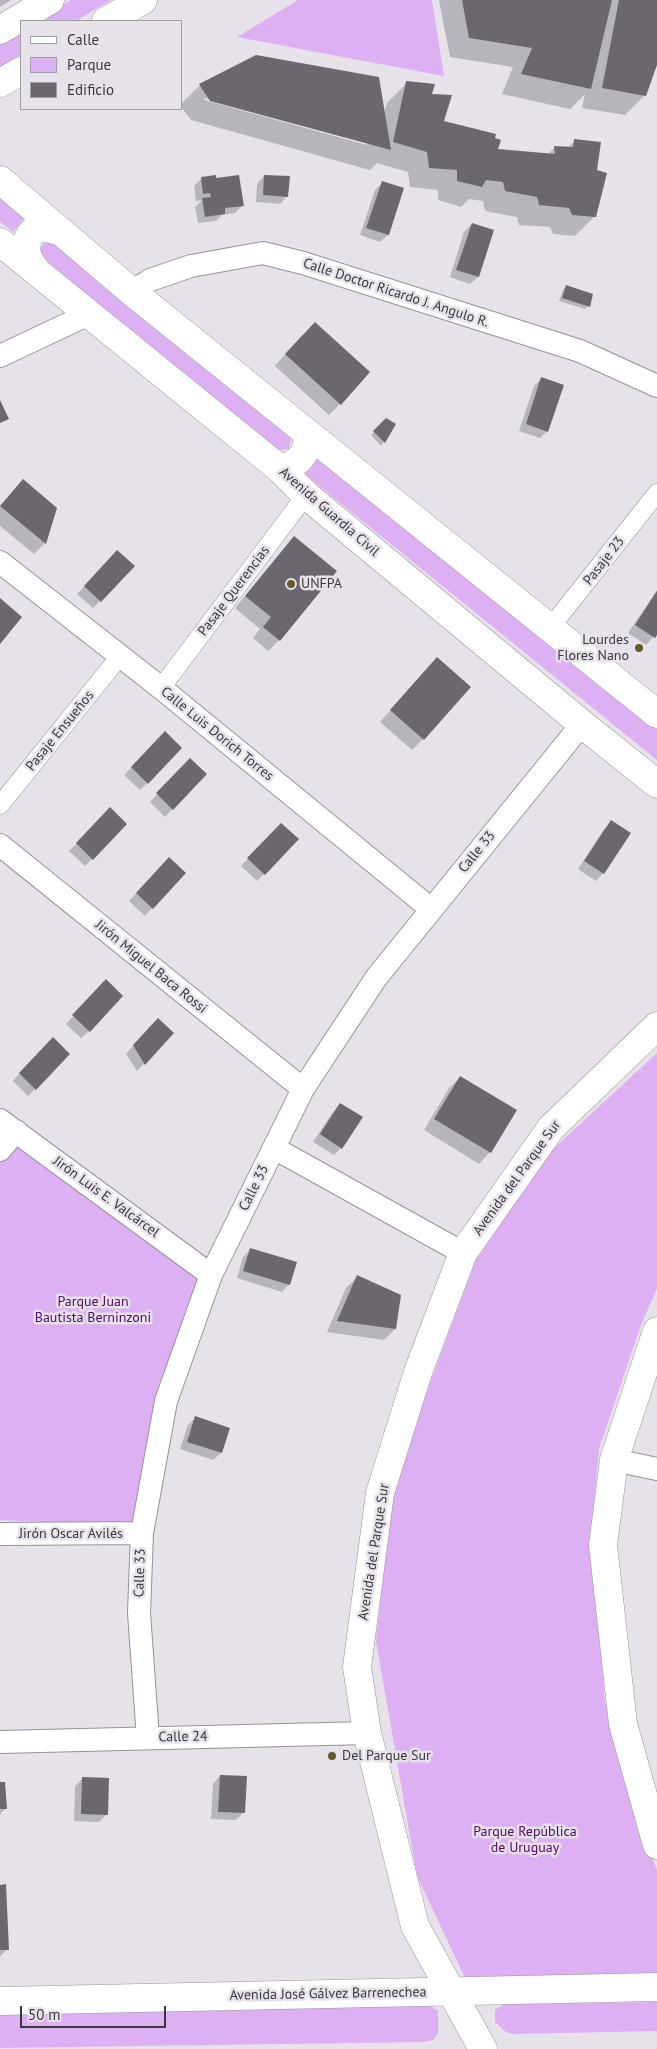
<!DOCTYPE html>
<html>
<head>
<meta charset="utf-8">
<style>
	body { margin:0 }
	#map { position:relative; width:657px; height:2049px; overflow:hidden; background:#e7e1ea; font-family:"PT Sans",sans-serif }
	canvas { display:block }
	.legend { position:absolute; left:20px; top:20px; width:162px; height:90px; box-sizing:border-box; background:#e7e1ea; border:1px solid #a29ea5; margin:0; padding:6px 9px; list-style:none; font-size:15px; color:#3b393d }
	.legend li { display:flex; align-items:center; gap:10px; height:25px }
	.legend b { width:25px; border:1px solid #a29ea5 }
	.scale { position:absolute; left:20px; top:2006px; width:146px; height:22px; box-sizing:border-box; border:2px solid #3b393d; border-top:0; padding-left:6px; font-size:15px; line-height:18px; white-space:nowrap; color:#3b393d; -webkit-text-stroke:4px #e7e1ea; paint-order:stroke }
</style>
</head>
<body>
<div id="map">
<canvas width="657" height="2049"></canvas>
<ul class="legend">
<li><b style="height:6px;background:#fff"></b>Calle</li>
<li><b style="height:14px;background:#ddb0f3"></b>Parque</li>
<li><b style="height:14px;background:#6c676e"></b>Edificio</li>
</ul>
<div class="scale">50 m</div>
</div>
<script>
const ctx = document.querySelector('canvas').getContext('2d');
ctx.lineJoin = 'round';
function fillPath(path, color) { ctx.fillStyle = color; ctx.fill(path, 'evenodd'); }
function stroke(path, color, width, dash) { ctx.strokeStyle = color; ctx.lineWidth = width; ctx.lineCap = dash ? 'butt' : 'round'; ctx.setLineDash(dash || []); ctx.stroke(path); }
function write(font, color, halo, rows, align = 'center') {
  ctx.font = font + ' "PT Sans",sans-serif'; ctx.lineWidth = 5; ctx.setLineDash([]); ctx.textBaseline = 'middle'; ctx.strokeStyle = halo; ctx.fillStyle = color; for (const [text, x, y, turn = 0] of rows) {
    ctx.save(); ctx.translate(x, y); ctx.rotate((+turn || 0) * Math.PI / 180); ctx.textAlign = isNaN(turn) ? turn : align; if (halo) ctx.strokeText(text, 0, 0); ctx.fillText(text, 0, 0); ctx.restore();
  }
}
fillPath(new Path2D(`
	M71,0H111L76,21H35Z
	M298,0H432L444,76L237,37Z
	M21,29V55L0,68V42Z
	M0,197L25,217L13,232L0,222Z
	M47,239L58,241L284,428L291,439L289,449L281,450L270,448L42,257L40,249Z
	M313,448L657,729V760L296,467Z
	M657,1053V1288L641,1325L599,1449L591,1533L605,1702L635,1818L657,1870V1976L465,1978L417,1876L376,1641L394,1480L476,1260L551,1151Z
	M18,1140L205,1276L135,1526L0,1520V1161Z
	M657,2002V2031L514,2034L506,2032L495,2022V2010L504,2004Z
	M419,2006L432,2007L438,2011V2033L433,2040L423,2042L0,2048V2012Z`), '#ddb0f3');
fillPath(new Path2D(`
	M0,0H11L0,7Z
	M439,0H657V62L645,95L625,115L582,108L585,94L570,109L502,94L513,67L450,57Z
	M256,56L384,114L387,103L407,83L431,95L443,122L496,151L548,154L555,147L567,148L575,141L595,170V216L575,236L553,234L550,227L519,225L517,217L485,211L483,201L469,199L461,207L438,200V190L410,187L408,172L377,163L370,170L191,120L181,107V104L200,85ZM205,98L367,143V145L204,100Z
	M264,176L287,196L280,204L256,202L257,184Z
	M201,179H215L242,206L235,213L222,215L216,221L198,223L195,207L202,200L196,201L194,186Z
	M382,183L403,189L388,235L380,242L360,235L375,190Z
	M472,224L478,277L470,284L450,277L464,232Z
	M566,286L588,306L585,309L559,301L563,290Z
	M303,334L340,404L329,415L275,366Z
	M541,379L547,431L540,438L519,431L534,386Z
	M387,420L394,425L381,446L371,435Z
	M23,481L56,509L45,543L34,554L0,526V506Z
	M294,538L279,640L268,651L253,638L260,629L235,608Z
	M110,559L100,601L93,608L77,594Z
	M657,590V633L646,645L628,633Z
	M426,670L423,739L412,750L380,722Z
	M165,733L147,783L140,790L124,775Z
	M190,760L206,774L165,817L150,802Z
	M110,809L92,859L85,866L69,851Z
	M612,822L603,873L596,881L578,869L604,829Z
	M281,824L264,874L257,881L241,866Z
	M162,866L185,873L145,916L129,901Z
	M99,989L89,1031L81,1038L66,1024Z
	M150,1027L172,1033L137,1071L126,1054Z
	M45,1046L35,1089L28,1096L13,1081Z
	M461,1077L490,1152L479,1164L424,1130L449,1088Z
	M340,1104L341,1148L334,1155L313,1142L333,1112Z
	M251,1249L289,1284L282,1292L237,1278L243,1257Z
	M357,1277L395,1329L384,1340L327,1332L346,1288Z
	M195,1418L229,1428L221,1453L213,1460L180,1449L188,1425Z
	M220,1776L244,1812L236,1820L211,1819L213,1784Z
	M83,1778L106,1815L99,1822L74,1821L75,1786Z
	M0,1783L6,1808L0,1814Z
	M0,1886L7,1949L0,1957Z`), '#0003');
fillPath(new Path2D(`
	M462,0H612L591,89L521,74L532,48L469,38Z
	M619,0H657V65L646,96L602,88Z
	M256,55L379,77L391,150L210,101L199,84Z
	M406,81L435,84L432,94L452,95L444,121L496,134L495,138L501,140L498,149L555,154L554,146L573,147L574,139L601,142L597,170L607,173L596,217L572,215L569,208L539,205L537,197L505,191L503,182L486,180L482,187L457,181V170L429,168L427,152L393,142Z
	M216,175V178L239,175L244,206L225,208V214L205,217L202,198L211,197L210,193L203,194L201,177Z
	M264,175L290,176L288,197L263,195Z
	M382,181L404,188L389,235L366,228Z
	M472,223L494,230L479,277L456,270Z
	M566,285L593,294L590,307L562,298Z
	M315,322L370,372L341,405L285,354Z
	M541,377L564,385L548,432L526,424Z
	M0,400L9,419L0,423Z
	M386,418L396,424L385,443L373,431Z
	M23,479L57,508L46,544L0,506Z
	M294,536L337,571L280,641L263,627L271,617L245,596Z
	M117,550L135,566L101,602L84,586Z
	M657,591V635L655,638L635,625Z
	M0,598L22,617L0,644Z
	M437,657L471,687L424,740L390,710Z
	M165,731L182,748L148,784L131,767Z
	M190,758L207,774L173,810L156,793Z
	M110,807L127,824L93,860L76,843Z
	M611,820L631,833L604,874L584,861Z
	M281,823L299,839L265,875L247,858Z
	M169,857L186,873L153,909L136,893Z
	M106,979L123,996L90,1032L72,1015Z
	M158,1018L174,1033L145,1065L133,1045Z
	M53,1037L70,1054L36,1090L19,1073Z
	M460,1076L517,1110L491,1153L434,1119Z
	M340,1103L363,1117L342,1149L320,1134Z
	M250,1248L297,1262L290,1285L243,1271Z
	M357,1275L401,1295L396,1329L337,1321Z
	M195,1416L230,1428L222,1453L187,1442Z
	M220,1775L247,1776L245,1813L218,1812Z
	M82,1777L109,1778L108,1815L81,1814Z
	M0,1782H5L7,1809H0Z
	M6,1884L9,1950H0V1885Z`), '#6c676e');
const pedestrian = new Path2D(`
	M550,628L657,493
	M161,688L306,495
	M0,805L120,656`);
const minor = new Path2D(`
	M132,292L150,280L191,266L263,253L303,263L580,351L657,386
	M0,356L89,314
	M0,562L161,688L431,909
	M0,845L303,1089
	M0,1120L211,1275
	M274,1148L463,1253
	M0,1150L16,1131
	M614,1460L657,1469
	M0,1534L142,1533
	M148,1738L139,1613L142,1533L166,1401L211,1275L303,1089L376,978L582,724
	M0,1742L367,1733`);
const secondary = new Path2D(`
	M0,180L132,292L657,714
	M0,242L280,469L306,495L582,724L657,784
	M39,274C35,269 30,263 28,257C24,247 28,228 41,228C48,228 55,230 62,232
	M280,469C299,464 311,452 306,432
	M657,1331L614,1460L603,1545L623,1724L657,1845
	M0,2001L657,1987
	M483,2049L415,1926L367,1733L357,1667L380,1493L418,1372L463,1253L551,1128L657,1026`);
const primary = new Path2D(`
	M106,21L143,0
	M0,30L50,0
	M0,83L21,71`);
stroke(pedestrian, '#97919a', 19);
stroke(minor, '#97919a', 24);
stroke(secondary, '#97919a', 29);
stroke(primary, '#97919a', 29);
stroke(pedestrian, '#fff', 18);
stroke(minor, '#fff', 22);
stroke(secondary, '#fff', 28);
stroke(primary, '#fff', 28);
for (const [x, y, r, color] of [
	[291,584,5,"#605b28"],
	[639,648,5,"#605b28"],
	[332,1756,5,"#605b28"]
]) { const dot = new Path2D(); dot.arc(x, y, r, 0, 2 * Math.PI); ctx.fillStyle = color; ctx.fill(dot); stroke(dot, '#e7e1ea', 2); }
write('14px', '#3b393d', '#e7e1ea', [
	["Calle Doctor Ricardo J. Angulo R.",396,293,18],
	["Avenida Guardia Civil",329,512,41],
	["Pasaje 23",604,561,-52],
	["Pasaje Querencias",234,591,-53],
	["Pasaje Ensueños",60,731,-51],
	["Calle Luis Dorich Torres",217,734,39],
	["Calle 33",477,852,-51],
	["Jirón Miguel Baca Rossi",151,967,39],
	["Avenida del Parque Sur",517,1178,-54],
	["Calle 33",254,1188,-64],
	["Jirón Luis E. Valcárcel",106,1197,36],
	["Jirón Oscar Avilés",71,1534],
	["Avenida del Parque Sur",374,1552,-81],
	["Calle 33",140,1573,-88],
	["Calle 24",183,1737,-1],
	["Avenida José Gálvez Barrenechea",328,1994,-1]
]);
write('14px', '#3b393d', '#e7e1ea', [
	["UNFPA",301,584],
	["Lourdes",629,640,"right"],
	["Flores Nano",629,656,"right"],
	["Del Parque Sur",342,1756]
], 'left');
write('14px', '#51086a', '#e7e1ea', [
	["Parque Juan",93,1302],
	["Bautista Berninzoni",93,1318],
	["Parque República",525,1832],
	["de Uruguay",525,1848]
]);
</script>
</body>
</html>
